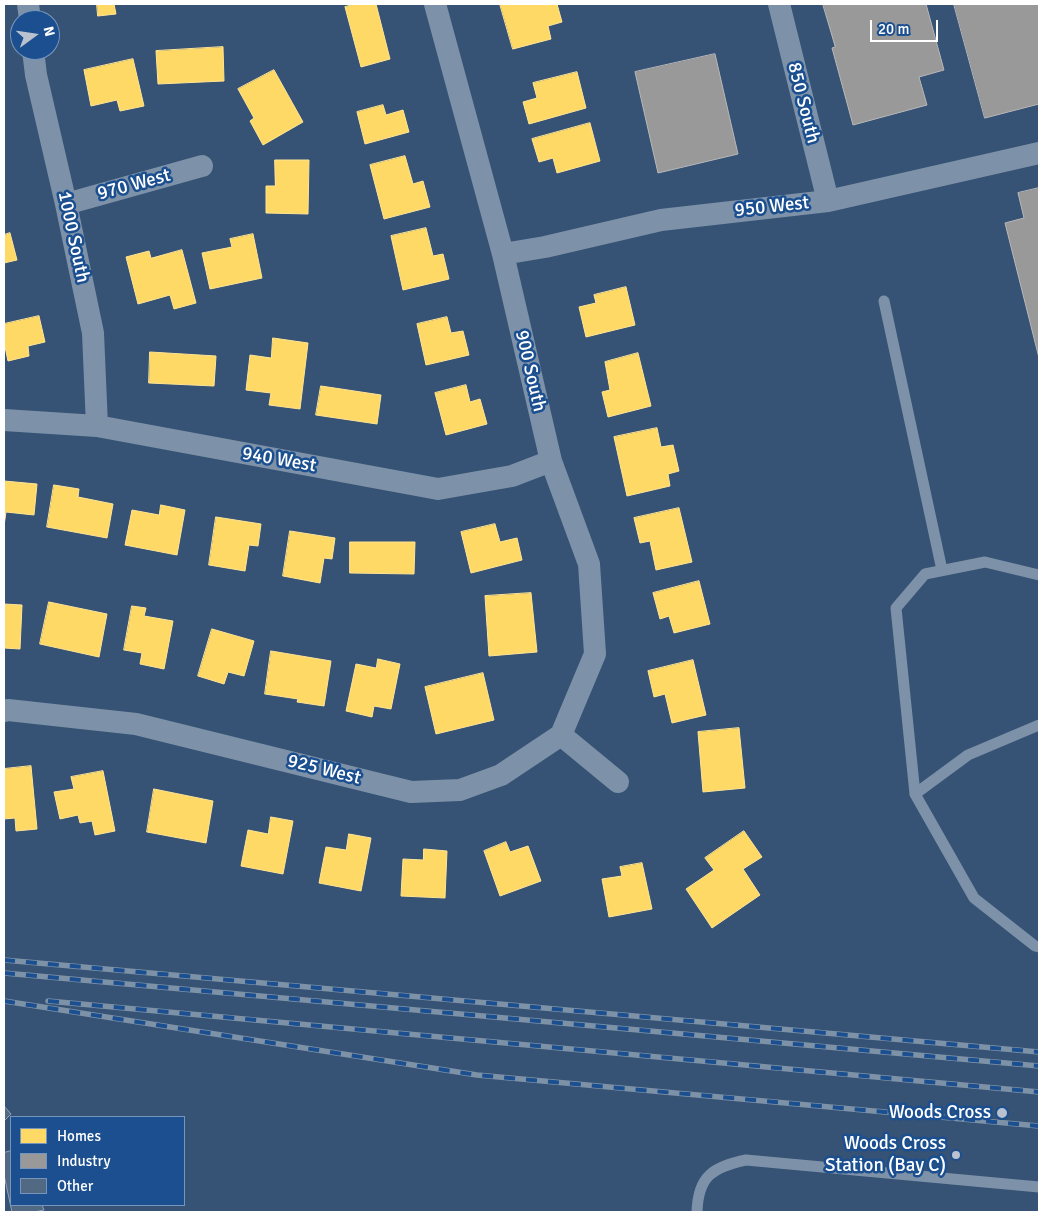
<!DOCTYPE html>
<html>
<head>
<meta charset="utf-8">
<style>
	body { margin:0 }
	#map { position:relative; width:1043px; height:1216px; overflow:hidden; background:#365274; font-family:Signika,sans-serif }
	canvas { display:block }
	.frame { position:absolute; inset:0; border:5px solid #fff; pointer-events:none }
	.legend { position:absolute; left:10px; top:1116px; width:175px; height:90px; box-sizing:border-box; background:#1b4f8f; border:1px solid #7695bc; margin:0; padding:6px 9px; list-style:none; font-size:15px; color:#fff }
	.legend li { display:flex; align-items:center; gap:10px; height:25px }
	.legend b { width:25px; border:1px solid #7695bc }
	.north { position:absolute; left:10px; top:10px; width:50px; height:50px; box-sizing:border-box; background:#1b4f8f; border:1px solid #7695bc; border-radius:50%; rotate:76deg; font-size:14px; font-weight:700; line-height:20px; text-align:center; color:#fff }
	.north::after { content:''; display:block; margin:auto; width:18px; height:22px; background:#b9c2ce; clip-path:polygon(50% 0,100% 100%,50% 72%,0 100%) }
	.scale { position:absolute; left:870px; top:20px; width:68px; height:22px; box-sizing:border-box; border:2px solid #fff; border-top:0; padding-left:6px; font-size:15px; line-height:18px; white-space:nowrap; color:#fff; -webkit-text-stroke:4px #1b4f8f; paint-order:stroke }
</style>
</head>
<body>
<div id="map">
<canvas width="1043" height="1216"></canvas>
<div class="frame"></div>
<ul class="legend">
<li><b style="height:14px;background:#ffd966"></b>Homes</li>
<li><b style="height:14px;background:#999"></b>Industry</li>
<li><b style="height:14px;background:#526984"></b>Other</li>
</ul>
<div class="north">N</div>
<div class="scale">20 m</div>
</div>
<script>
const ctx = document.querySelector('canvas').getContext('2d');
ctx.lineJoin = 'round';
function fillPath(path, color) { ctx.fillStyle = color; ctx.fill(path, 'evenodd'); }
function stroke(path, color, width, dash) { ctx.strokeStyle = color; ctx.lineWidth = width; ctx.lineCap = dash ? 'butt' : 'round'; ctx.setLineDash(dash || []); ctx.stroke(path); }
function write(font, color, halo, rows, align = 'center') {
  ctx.font = font + ' Signika,sans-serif'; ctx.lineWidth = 5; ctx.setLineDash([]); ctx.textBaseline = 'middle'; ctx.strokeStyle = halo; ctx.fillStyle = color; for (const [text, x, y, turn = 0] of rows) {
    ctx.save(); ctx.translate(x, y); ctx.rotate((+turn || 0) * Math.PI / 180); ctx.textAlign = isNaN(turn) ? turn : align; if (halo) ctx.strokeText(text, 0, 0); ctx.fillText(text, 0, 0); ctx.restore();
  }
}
const homes = new Path2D(`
	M97,4H114L116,14L98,16Z
	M356,4H376L390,59L361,67L345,7Z
	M500,4H543V5L557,4L562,22L548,26L551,39L513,49Z
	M223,47L224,81L158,84L156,51Z
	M133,59L144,106L120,111L117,100L91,106L84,70Z
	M274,70L303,122L263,145L250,121L254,118L238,89Z
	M577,72L586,108L529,124L523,102L537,98L533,83Z
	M383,105L386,115L403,110L409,132L365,144L357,112Z
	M590,123L600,161L557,173L553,158L539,162L532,139Z
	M405,156L413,184L423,181L430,207L384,219L370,165Z
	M275,160H309L308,214L266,213V186H275Z
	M426,228L433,256L443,254L449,279L403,290L391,236Z
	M10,233L17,260L4,263V235Z
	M253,234L262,278L210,289L202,253L232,247L230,239Z
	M182,250L196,303L174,309L170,295L138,304L126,257L149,251L151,258Z
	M626,287L635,325L586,337L579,307L596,303L594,295Z
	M39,316L45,342L28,346L29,356L8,361L4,342V324Z
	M447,317L451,333L463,331L469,355L426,365L417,324Z
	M273,338L308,343L300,409L269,405L271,393L246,390L250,355L271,358Z
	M150,352L216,356L214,386L149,383Z
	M638,353L651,406L608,417L602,392L610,390L605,362Z
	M466,385L470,402L480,399L487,424L446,435L435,393Z
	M321,386L381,395L377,424L316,415Z
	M657,428L661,447L673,445L679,471L668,474L670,486L627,496L614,437Z
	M4,481L37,484L34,515L6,512L4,526Z
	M54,485L79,489L78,497L113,504L107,538L47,527Z
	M161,505L185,510L177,555L125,545L132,510L159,515Z
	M679,508L692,562L656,570L650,541L640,543L634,518Z
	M216,517L261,524L258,546L249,545L245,571L209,565Z
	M495,524L500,542L517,538L522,560L471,573L461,532Z
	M290,531L335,538L332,559L324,558L320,583L283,576Z
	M350,542H415L414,574L350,573Z
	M699,581L710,624L674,633L669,616L660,619L653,593Z
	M531,593L537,652L489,656L485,596Z
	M49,602L107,614L99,657L40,644Z
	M4,604L22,605L20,649L4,648Z
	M132,606L146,608L144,616L173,621L164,669L140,664L142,653L124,650Z
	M212,629L254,641L244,676L228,672L224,684L198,676Z
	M271,651L331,661L324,706L297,702L298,699L265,694Z
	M378,659L400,664L391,709L374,706L372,717L346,711L356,664L376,668Z
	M693,660L706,715L672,723L665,694L654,697L648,671Z
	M483,673L494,720L436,734L425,687Z
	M739,728L745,788L703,792L698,732Z
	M31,766L37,829L16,831L15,818L4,819V769Z
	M103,771L115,831L95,835L92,821L80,823L78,815L60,819L54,792L74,789L71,777Z
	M154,789L213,801L206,843L147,832Z
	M271,817L293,821L283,874L241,866L248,830L268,834Z
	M744,831L762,857L743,869L760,895L712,928L686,889L714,870L705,858Z
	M349,834L371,838L361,891L319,883L326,847L346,850Z
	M506,842L510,852L528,846L541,881L500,896L484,851Z
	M424,849L447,851L445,898L401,896L403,859L423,860Z
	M642,863L652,909L609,917L602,879L622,876L620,867Z`);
fillPath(homes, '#ffd966');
stroke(homes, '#ffe494', 1);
const industry = new Path2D(`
	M823,4H926L944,70L919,77L927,105L853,125L832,48L835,47Z
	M954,4H1039V104L985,118Z
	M715,54L738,154L658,173L635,72Z
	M1039,188V358L1005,223L1024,218L1018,193Z`);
fillPath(industry, '#999');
stroke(industry, '#b8b8b8', 1);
const building = new Path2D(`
	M4,1106L11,1114L4,1121Z
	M11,1151V1205H42L44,1210L34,1212H12L4,1175V1153Z`);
fillPath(building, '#526984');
stroke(building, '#92a2b6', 1);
stroke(new Path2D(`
	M884,301L942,570
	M1039,725L968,755L915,794L974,898L1035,946L1039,947
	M915,794L896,608L925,574L985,562L1039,575
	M697,1212C698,1176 713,1167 746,1160L1039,1187`), '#7d92a8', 11);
stroke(new Path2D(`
	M28,4L30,20
	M435,4L503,254L551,461L589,564L595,654L561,735
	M779,4L828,201
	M33,50L36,75L66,204L93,333L97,426
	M66,204L202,166
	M503,254L545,247L661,220L828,201L1039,153
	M4,420L97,426L438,489L512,476L551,461
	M4,711L8,710L136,724L411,792L460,790L501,775L561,735
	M561,735L618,782`), '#7d92a8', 22);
const rail = new Path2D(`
	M4,960L1039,1052
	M4,973L1039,1066
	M4,1001L477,1075L1039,1126
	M48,1001L1039,1092`);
stroke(rail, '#7e92a7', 5.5);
stroke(rail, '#1b4f8f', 4, [11]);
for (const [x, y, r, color] of [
	[1002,1113,6,"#b9c2ce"],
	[956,1155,5,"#b9c2ce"]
]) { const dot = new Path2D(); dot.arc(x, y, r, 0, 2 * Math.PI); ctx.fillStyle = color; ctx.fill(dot); stroke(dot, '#1b4f8f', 2); }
write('19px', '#fff', '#1b4f8f', [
	["850 South",803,103,76],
	["970 West",134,185,-15],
	["950 West",772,207,-6],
	["1000 South",73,237,78],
	["900 South",530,371,77],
	["940 West",279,460,10],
	["925 West",324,770,14]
]);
write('19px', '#fff', '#1b4f8f', [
	["Woods Cross",991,1113],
	["Woods Cross",946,1144],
	["Station (Bay C)",946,1166]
], 'right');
</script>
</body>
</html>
